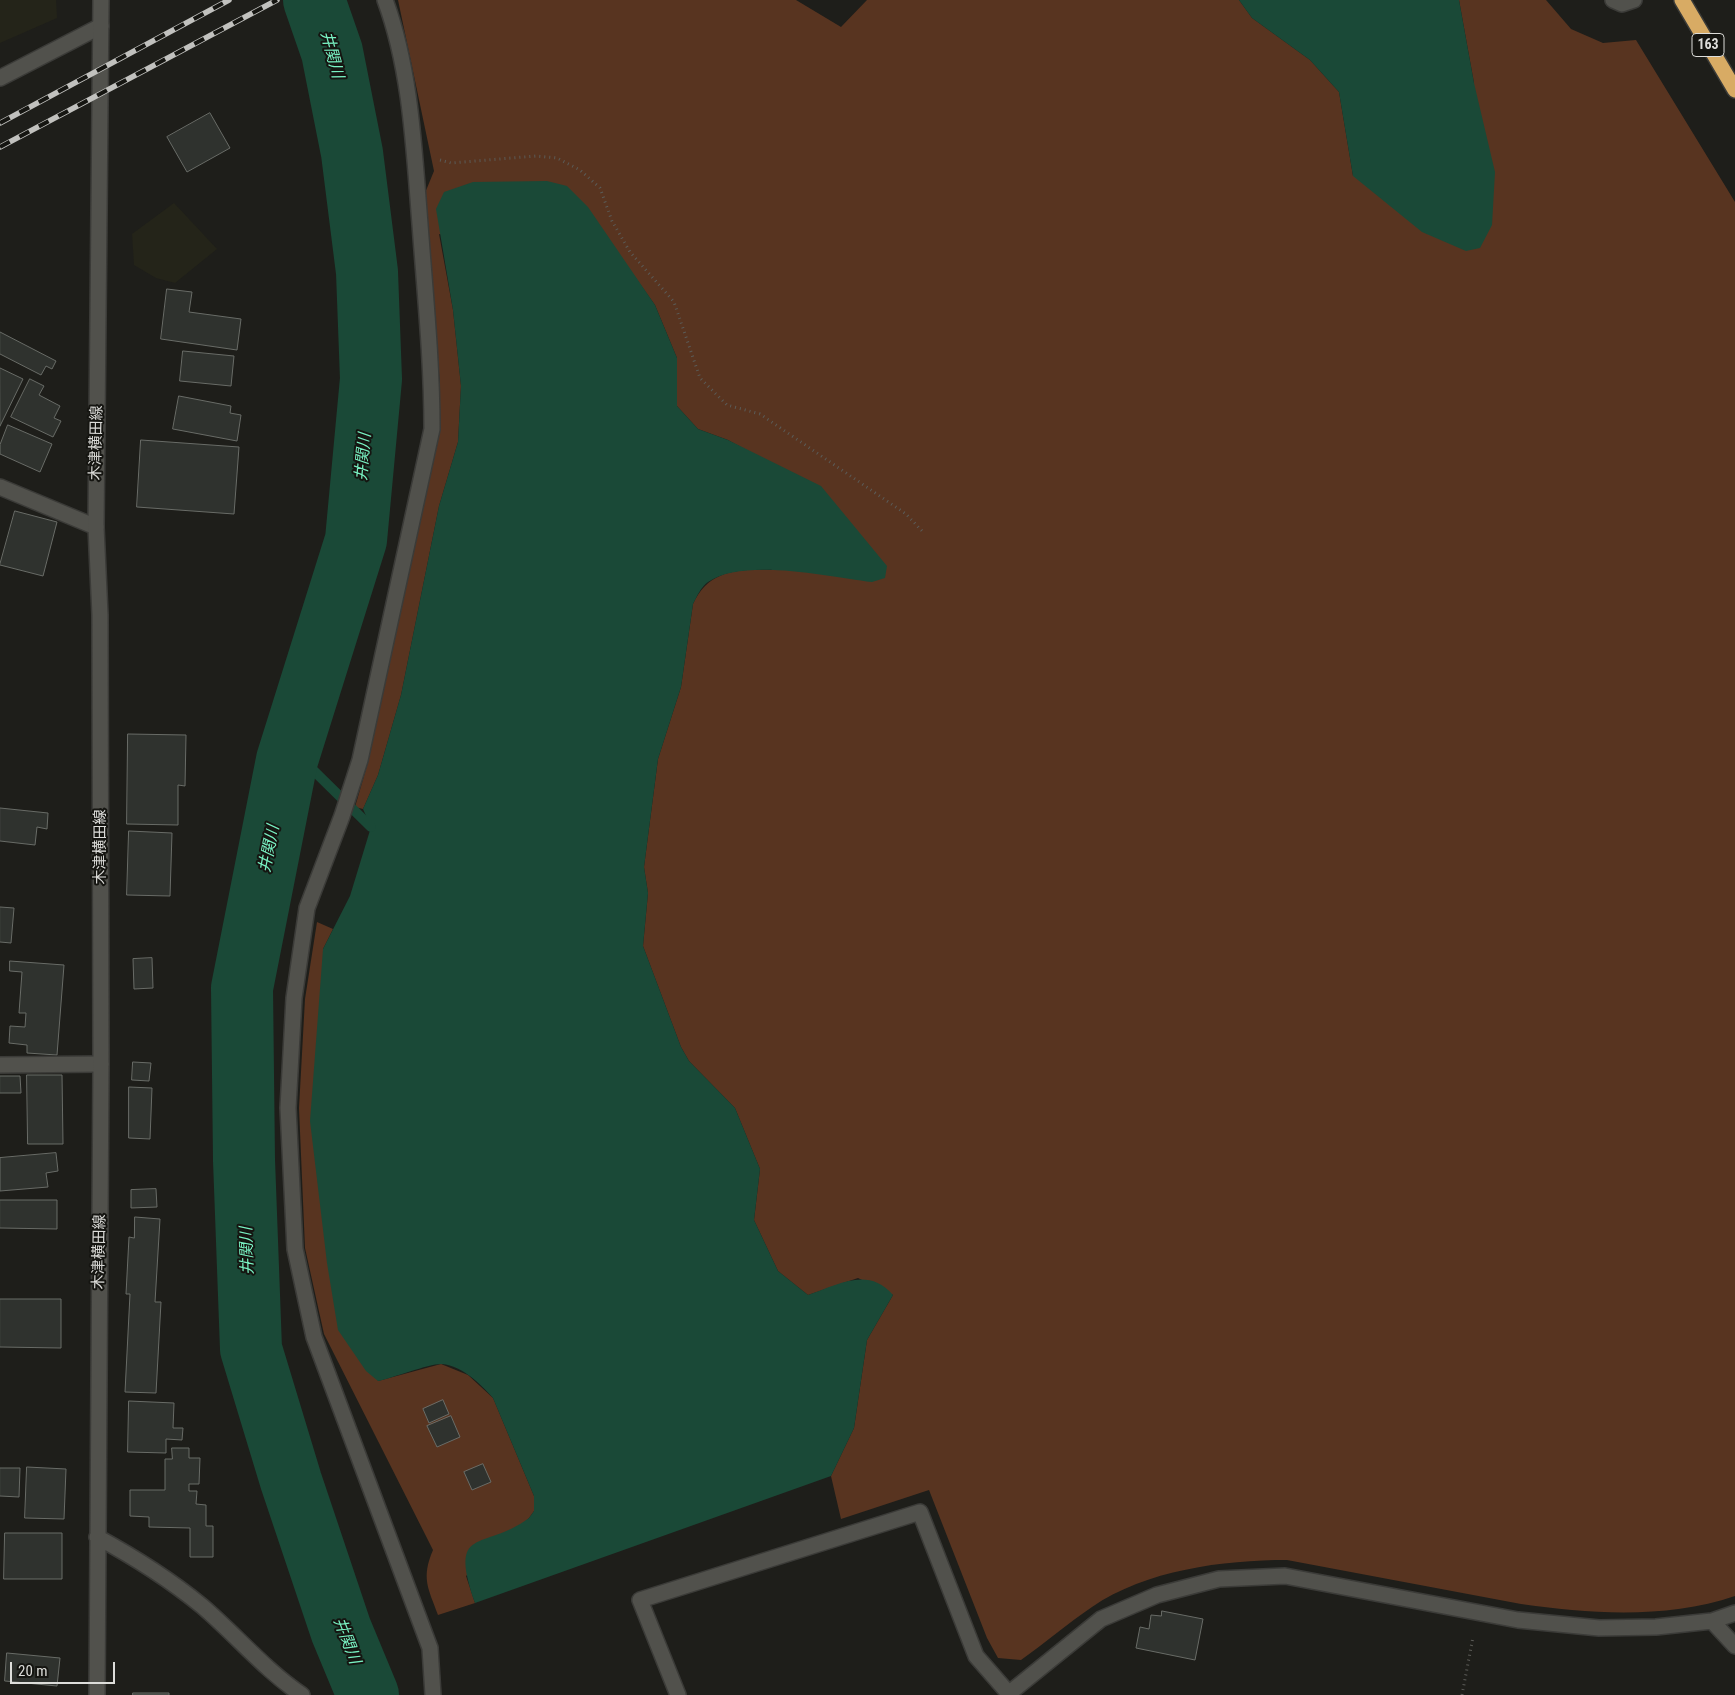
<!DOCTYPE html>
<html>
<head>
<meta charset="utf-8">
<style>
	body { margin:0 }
	#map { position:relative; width:1735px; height:1695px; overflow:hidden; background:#1e1e1a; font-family:"Roboto Condensed",sans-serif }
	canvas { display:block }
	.scale { position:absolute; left:10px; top:1662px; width:105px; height:22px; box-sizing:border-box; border:2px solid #ddddda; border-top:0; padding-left:6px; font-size:15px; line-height:18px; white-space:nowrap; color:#ddddda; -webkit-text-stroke:4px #151511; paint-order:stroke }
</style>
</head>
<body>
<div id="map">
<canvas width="1735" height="1695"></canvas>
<div class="scale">20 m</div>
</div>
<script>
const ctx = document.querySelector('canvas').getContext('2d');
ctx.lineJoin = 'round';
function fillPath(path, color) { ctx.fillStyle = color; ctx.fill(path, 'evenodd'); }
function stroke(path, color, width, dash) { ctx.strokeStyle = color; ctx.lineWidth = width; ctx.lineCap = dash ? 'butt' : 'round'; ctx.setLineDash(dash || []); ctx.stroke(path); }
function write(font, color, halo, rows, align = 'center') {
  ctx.font = font + ' "Roboto Condensed","Noto Sans JP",sans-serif'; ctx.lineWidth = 4; ctx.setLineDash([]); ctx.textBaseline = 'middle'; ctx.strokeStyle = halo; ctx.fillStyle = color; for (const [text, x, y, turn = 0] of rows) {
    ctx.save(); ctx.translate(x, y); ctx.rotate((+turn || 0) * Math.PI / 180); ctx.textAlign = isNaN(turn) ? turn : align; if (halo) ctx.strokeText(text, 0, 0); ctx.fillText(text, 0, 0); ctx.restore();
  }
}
fillPath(new Path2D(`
	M0,0H56L57,18L0,43Z
	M174,203L217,249L175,283L156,278L134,265L132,234Z`), '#242419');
fillPath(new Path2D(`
	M398,0H796L841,27L867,0H1239L1252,18L1310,60L1339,92L1353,176L1474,83L1459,0H1546L1571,29L1603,43L1636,40L1735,202V1596C1667,1619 1591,1614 1521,1604L1287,1560C1223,1560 1146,1570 1092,1607C1067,1624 1045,1643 1021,1660L998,1658L987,1638L929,1490L841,1519L831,1476L854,1428L867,1340L893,1295L858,1278L808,1295L778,1271L754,1220L760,1169L735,1108L689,1061L681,1047L643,946L648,893L644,867L658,759L681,687L693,604C709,569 739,569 772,570L762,459L728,440L698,429L677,406V358L655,305L632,273L439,234L453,310L461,386L458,442L439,506L401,695L378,775L363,809L355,807L368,762L439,430L440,385L425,193L434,171Z
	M317,922L333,929L323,949L378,1381L441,1364L468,1375L493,1398L534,1496V1511L529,1518L466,1576L475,1603L438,1615C428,1588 421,1578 433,1550L324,1334L305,1248L299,1108L305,999Z`), '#583420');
fillPath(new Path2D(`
	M1239,0H1459L1474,83L1495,172L1492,225L1480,248L1466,251L1422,232L1353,176L1339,92L1310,60L1252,18Z
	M547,181L567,186L588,207L655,305L677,358V406L698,429L728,440L821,486L887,566L885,578L872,582C829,577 744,557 708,582C701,587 697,596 693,604L681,687L658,759L644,867L648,893L643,946L681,1047L689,1061L735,1108L760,1169L754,1220L778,1271L808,1295C838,1285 868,1266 893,1295L867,1340L854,1428L831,1476L475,1603C448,1524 483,1552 529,1518L534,1511V1496L493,1398C480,1384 463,1366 442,1364C431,1363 392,1378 378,1381L366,1371L338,1330L327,1263L310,1121L323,949L350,896L371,827L363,809L378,775L401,695L439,506L458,442L461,386L453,310L436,209L444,192L473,182Z`), '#1a4937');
stroke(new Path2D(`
	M287,760L312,769L371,827`), '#1a4937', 10);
stroke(new Path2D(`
	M314,0L332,52L352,153L367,272L371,379L356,540L287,760L242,988L244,1160L251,1349L291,1481L341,1630L368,1695`), '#1a4937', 62);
const building = new Path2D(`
	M210,113L230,148L187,172L167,137Z
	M167,289L192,292L189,312L241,319L237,350L161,339Z
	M0,332L56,361L52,369L46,366L41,375L0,354Z
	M183,351L234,356L231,386L180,381Z
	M0,368L23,379L0,426Z
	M30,379L44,386L39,395L60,406L54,418L61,421L53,437L11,417Z
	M179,396L231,406L230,413L241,415L237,441L173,429Z
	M8,425L52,444L40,472L0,454V445Z
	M141,440L239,447L234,514L137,507Z
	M15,511L57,522L43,576L0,565Z
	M128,734L186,735L185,786L178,785V825L127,824Z
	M0,808L48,813L47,829L37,827L35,845L0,841Z
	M129,831L172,833L170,896L127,895Z
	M0,907L14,908L11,943L0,942Z
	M152,958L153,988L134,989L133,959Z
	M10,961L64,965L57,1055L27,1053V1045L9,1043L10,1026L25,1027L26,1013H19L22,972L10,971Z
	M133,1062L151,1063L149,1081L132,1080Z
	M27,1075H62L63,1144H28Z
	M0,1076H20L21,1093H0Z
	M129,1087L152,1088L150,1139L129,1138Z
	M56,1153L58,1171L46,1173L48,1187L0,1191V1158Z
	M156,1189L157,1207L131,1208V1190Z
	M0,1200H57V1229L0,1228Z
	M135,1217L160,1219L155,1302H161L156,1393L125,1392L130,1294H126L129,1237L134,1238Z
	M0,1299H61V1348L0,1347Z
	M443,1400L449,1414L429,1423L423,1409Z
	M129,1401L174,1403L173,1428H183L182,1440L166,1439V1453L128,1452Z
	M451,1416L460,1437L437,1447L427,1426Z
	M172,1448H189V1458H200L199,1484H189V1491H197L196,1504L206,1505V1526H213V1557H190V1528L149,1527V1517L130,1516V1490H165V1459H172Z
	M483,1464L491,1482L472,1490L464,1472Z
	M27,1467L66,1469L64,1519L25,1518Z
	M0,1468H20L19,1497L0,1496Z
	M5,1533H62V1579H4Z
	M1162,1611L1203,1619L1195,1660L1136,1648L1140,1627L1149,1629L1151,1615L1161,1616Z
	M7,1653L60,1658L57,1686L5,1681Z
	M133,1693H169V1695H133Z`);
fillPath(building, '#2f322e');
stroke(building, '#696c67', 1);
const street = new Path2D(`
	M385,0C411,70 414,150 420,224C425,293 432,361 432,429L360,760L342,816L307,908L294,998L288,1108L295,1249L314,1337L430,1648L433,1695
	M1613,0L1622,4L1634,0
	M0,78L101,26
	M0,487L96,527
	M0,1065L101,1064
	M1712,1621L1735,1646
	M678,1695L640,1600L920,1512L976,1656L1010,1695
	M1007,1695L1101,1619L1157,1595L1219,1579L1285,1576L1518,1620L1599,1628L1656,1627L1712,1621L1735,1613`);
const secondary = new Path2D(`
	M97,1537C134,1557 169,1579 202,1606C236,1635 265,1670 302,1695
	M97,1695L101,1064L100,615L96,527L101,0`);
const highway = new Path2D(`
	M1682,0L1735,90`);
stroke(street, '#3b3b38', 18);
stroke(secondary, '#3b3b38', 18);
stroke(highway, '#3b3b38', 18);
stroke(new Path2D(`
	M440,160L451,163L536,156L557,158L580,170L600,188L612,221L630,252L674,302L700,378L727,405L760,414L906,514L924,533
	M1462,1695L1473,1637`), '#5b5b57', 3, [1, 4]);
stroke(street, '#51514c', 15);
stroke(secondary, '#51514c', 15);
stroke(highway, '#d8ab64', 15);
const rail = new Path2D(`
	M0,123L229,0
	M0,147L277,0`);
stroke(rail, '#c1c1be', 5.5);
stroke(rail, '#151511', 4, [11]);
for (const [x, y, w] of [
	[1708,45,32]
]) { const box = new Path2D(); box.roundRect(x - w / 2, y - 11.5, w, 23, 4); ctx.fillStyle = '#151511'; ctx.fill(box); stroke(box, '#ddddda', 1); }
write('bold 14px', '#ddddda', null, [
	["163",1708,45]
]);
write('15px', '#ddddda', '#151511', [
	["木津横田線",97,443,-89],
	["木津横田線",101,847,-90],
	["木津横田線",100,1252,-89]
]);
write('italic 16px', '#79f2c3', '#151511', [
	["井関川",331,55,75],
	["井関川",364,457,-85],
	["井関川",270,849,-79],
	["井関川",248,1251,-92],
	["井関川",346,1641,69]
]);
</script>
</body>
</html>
